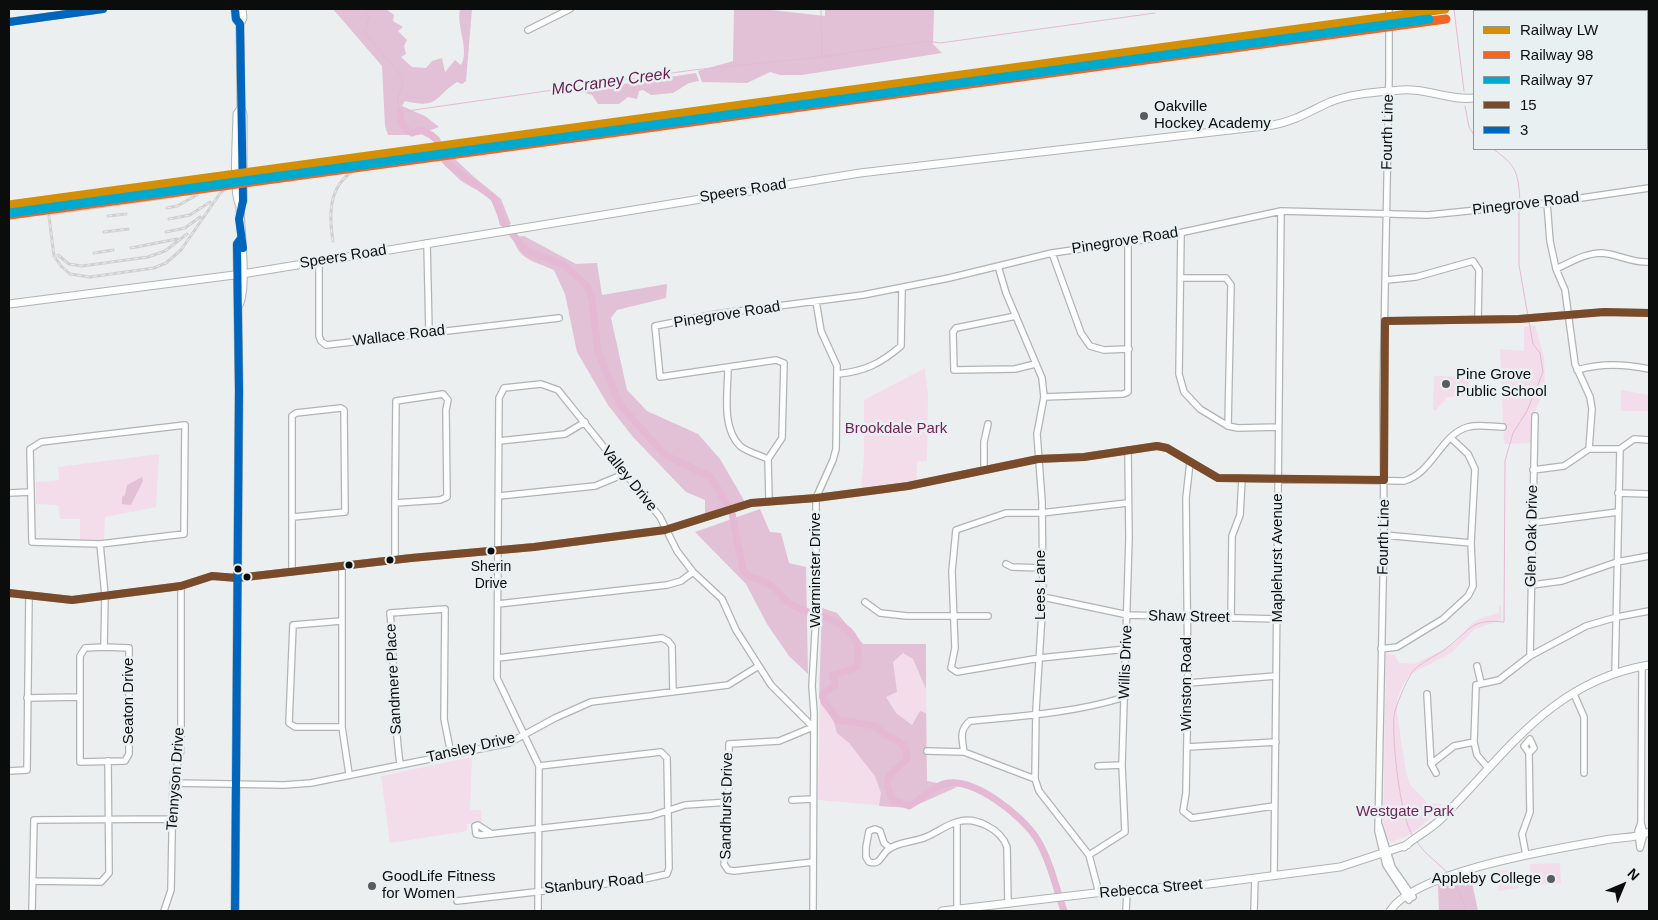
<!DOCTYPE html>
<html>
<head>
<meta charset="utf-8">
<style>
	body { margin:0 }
	#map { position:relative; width:1658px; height:920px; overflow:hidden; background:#ebefef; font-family:Helvetica,sans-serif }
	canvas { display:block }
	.frame { position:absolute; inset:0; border:10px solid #0b0d0d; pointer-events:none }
	.legend { position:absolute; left:1473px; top:10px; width:175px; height:140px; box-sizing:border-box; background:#e9f0f1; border:1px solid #909596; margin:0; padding:6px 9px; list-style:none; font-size:15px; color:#0b0d0d }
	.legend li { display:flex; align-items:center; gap:10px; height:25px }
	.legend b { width:25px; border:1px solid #909596 }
	.north { position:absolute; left:1598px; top:860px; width:50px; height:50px; -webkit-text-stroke:4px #e9f0f1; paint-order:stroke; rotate:45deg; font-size:14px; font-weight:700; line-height:20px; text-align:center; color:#0b0d0d }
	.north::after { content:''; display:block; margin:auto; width:18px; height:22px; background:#0b0d0d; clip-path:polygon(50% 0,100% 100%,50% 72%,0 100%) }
</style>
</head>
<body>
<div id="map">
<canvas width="1658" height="920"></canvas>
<div class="frame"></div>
<ul class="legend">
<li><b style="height:6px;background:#d48f02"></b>Railway LW</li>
<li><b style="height:6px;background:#f26522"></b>Railway 98</li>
<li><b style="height:6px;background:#00a9ce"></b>Railway 97</li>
<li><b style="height:6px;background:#7a4b2a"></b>15</li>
<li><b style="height:6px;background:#0065bd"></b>3</li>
</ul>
<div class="north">N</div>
</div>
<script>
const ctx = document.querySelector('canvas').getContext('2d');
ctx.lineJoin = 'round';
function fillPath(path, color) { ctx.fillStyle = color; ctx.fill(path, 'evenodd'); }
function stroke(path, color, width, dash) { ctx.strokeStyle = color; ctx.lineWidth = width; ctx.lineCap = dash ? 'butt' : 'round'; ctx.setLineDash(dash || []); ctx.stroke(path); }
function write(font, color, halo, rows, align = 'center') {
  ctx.font = font + ' Helvetica,sans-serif'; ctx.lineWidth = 5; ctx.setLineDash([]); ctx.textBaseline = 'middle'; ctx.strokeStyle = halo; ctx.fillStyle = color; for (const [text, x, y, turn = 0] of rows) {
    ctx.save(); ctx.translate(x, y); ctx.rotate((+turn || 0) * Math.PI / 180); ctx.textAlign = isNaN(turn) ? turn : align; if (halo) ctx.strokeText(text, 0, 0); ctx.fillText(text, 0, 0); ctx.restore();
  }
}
fillPath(new Path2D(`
	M1535,325L1544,357L1545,385L1544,391L1531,420V443L1504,444L1500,349L1524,351V327Z
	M925,368L928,395L927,461L917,462V480L861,488L864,457V400Z
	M1434,376L1469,377V396L1448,397L1435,411L1433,409Z
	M1621,390L1649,395V411H1621Z
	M159,454L156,507L105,517L104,541H80V519H60L58,505L36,504V482L59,480L58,467Z
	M1499,606H1501L1502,620L1475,629L1451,653L1409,675L1401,689L1397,700V713L1406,772L1410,785L1428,803L1443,804C1425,822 1417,835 1391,842L1386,838L1383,819L1386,654H1394L1399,663L1414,664L1443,650L1456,642L1471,624L1481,618L1499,613Z
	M822,608L837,613L863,644H926L927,781L957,787L910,808L818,800Z
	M472,757L470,810H481L482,823L467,824V831L390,843L381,776Z
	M1560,863L1561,883L1532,885L1530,864Z
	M1516,869L1519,888L1499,891L1497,871Z`), '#f4ddeb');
fillPath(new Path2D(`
	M333,9H386L394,15L393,21L403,27L398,31L407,40L404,46L406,54L401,57L412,67L426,68L432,61L442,58L445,72L455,60L461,65C470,50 456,27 460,9H472L466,81L462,84L457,82C433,98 439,109 405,101L402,106L425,116L439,127L419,135H388L385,126L382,66Z
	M734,9H762L825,16V9H934L933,44L942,53L802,75H780L770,72L747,83L702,82L698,71L733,61Z
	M696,73L699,81L689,83L673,93L651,95L643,90L639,91L637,99L628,97L619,104H598L592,95L582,92L603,87Z
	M447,147L456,160L473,176L501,199L511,224L500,226C498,218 497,209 493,203C485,191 470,188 460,180C450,171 441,161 434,150Z
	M524,236L576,264L597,263L602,295L667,284L666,298L617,310L611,318L627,390L647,411L698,434L720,459L745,502L705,514V500L686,492L633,437L608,405L577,352L565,294L554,270C534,261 518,260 513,237Z
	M142,477L143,481L131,505L122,504V497L125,495L127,485Z
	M760,509L770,532L781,533L789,563L806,567L808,674L789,656L767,624L746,584L695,532Z
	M822,608L837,613L863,644H926V689L913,659L903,653L893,662L897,692L886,697L896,713L912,725L920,711L926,713L927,781L957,787L910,808L879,806L881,793L875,776L849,743L837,733L834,722L819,698Z
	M1468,874L1471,878L1478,911H1439L1438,884Z`), '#e2c0d6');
stroke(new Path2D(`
	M343,9L344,11L350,9
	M364,9L369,17L365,33L402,77C404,89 393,100 400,112L693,70L822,57L821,9
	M1454,9L1464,91
	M822,57L927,41L940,43L1155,13
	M1465,106L1469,127L1474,135
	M1493,149C1517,166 1518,172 1520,201
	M1519,211V265L1528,316
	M1413,836C1400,818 1392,741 1394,716C1395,707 1406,682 1411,674C1416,664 1439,655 1448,647C1472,628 1471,619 1504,622L1505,461L1513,433L1527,411L1543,372L1540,353L1533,344L1529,322
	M1417,842L1425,852L1448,873
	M1452,877L1467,911`), '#e5b9d4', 1);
stroke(new Path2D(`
	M400,112C400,122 403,129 412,133L421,130L431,135L437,140L440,154L448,164L494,198L504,223L525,250L564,265L587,286L592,299L598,352L620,405L665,455L711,477L732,513L743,570C750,581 759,577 769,584C778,589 783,600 792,605C812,617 853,618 858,648C859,654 857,662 857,667L833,675L835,685L823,694L824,702L838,720L876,726C885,739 909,739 907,759C890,775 881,777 893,800L909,806C920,800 930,790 941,785C970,773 1023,816 1037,839C1050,860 1056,888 1064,911`), '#e5b9d4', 7);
const minor = new Path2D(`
	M1389,9V77L1383,394L1384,535L1378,831L1386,865L1409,900
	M9,22L103,9
	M528,30L570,9
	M1547,203L1550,241L1556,269L1565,290L1575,364L1590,397L1592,409L1589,449
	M1181,233L1179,374L1184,392L1200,409L1228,426L1238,428L1278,427
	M427,243L429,332
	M1052,253L1081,333L1090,346L1104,350L1129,349
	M319,261V336L321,341L326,345L559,318
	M998,266L1006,293L1042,378L1044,397L1037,434L1042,501L1043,597L1036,710L1035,779L1039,791L1089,855L1099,893
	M1556,269C1571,262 1585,253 1602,253C1618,254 1631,263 1649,262
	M1181,278H1226L1231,285L1228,426
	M1387,280L1416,277L1473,261L1479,270L1478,320
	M1016,316L956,328L953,332L954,370L1015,369L1035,364
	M1385,321L1519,319L1604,312L1649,313
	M728,367C728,392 721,427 740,446C747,452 760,455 768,459
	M1577,370C1602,363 1624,364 1649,369
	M838,374C865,371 880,364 901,346L902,288
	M1044,397L1123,394L1128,392V242
	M185,425L184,534L100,544L32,542L30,449L41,442Z
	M499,441L565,434L585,422
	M1190,462L1186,498L1188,683L1186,793L1183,811L1192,818L1274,806
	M984,470V442L988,424
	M1533,470L1564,466L1589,449H1620L1634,439L1649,440
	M9,493L31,492
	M1618,493L1649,494
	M499,496L595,486L624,474
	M769,500L768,459L782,438L784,363L776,360L660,377L655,326L716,314L863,295L949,278L1052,253L1156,238L1281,211L1428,215L1547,203L1649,188
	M395,503L396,401L443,394L448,400L446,410L447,497L440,500L395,503V559
	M1533,523L1618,512
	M1384,535L1471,543
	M100,544L105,595L104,647L129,648V754L125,761L80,762V656L85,648L104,647
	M1006,564L1012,567L1042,568
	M342,567V727L349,774
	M292,572V416L296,413L341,408L344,410L345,512L293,517
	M1532,585L1562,581L1617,562L1649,556
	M9,593L72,600L181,586L212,576L237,578L411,558L534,547L665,530L751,503L816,498L908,486L1038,459L1084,457L1157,446L1167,448L1218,478L1404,481C1433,473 1441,434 1468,427C1479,424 1492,427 1503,427
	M1043,597L1128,615L1277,619
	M865,602L880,613L907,616H988
	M498,604L667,585L681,581L693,572
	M1231,618L1232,536L1240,515L1242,479
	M341,621L293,625L289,723L295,727H342
	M1126,649L1040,658L957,672L951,668L955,648L952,571L956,530L1006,513H1041L1127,503
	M1381,649L1397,647L1443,619L1468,596L1473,586L1471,543L1475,469L1468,454L1451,438
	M1530,656L1535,416
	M498,658L662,638L668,641L672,646L673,692
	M1477,666L1481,683
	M1615,674L1620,449
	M1188,683L1276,676
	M1427,694L1431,764L1436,773
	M1574,694L1584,717V773
	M27,698L78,697
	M1187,747L1276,742
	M927,751L964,752L1035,779
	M964,752C962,739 959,730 970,721C1023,716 1074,713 1125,697
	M400,764C393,714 395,664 390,613L445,609L444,719L451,754
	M1431,764L1454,746L1474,742
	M1098,766L1122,765
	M1488,768L1477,755L1474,742L1476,685L1499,680L1530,656L1586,626L1617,617L1649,611
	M9,771L27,770L29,595
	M173,783L284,785L311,783L509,743L555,718L591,702L728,685L757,667
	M792,800L813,799
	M1641,823L1644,834L1640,848L1638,831L1641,823L1642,666
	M1379,825L1392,867L1413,897
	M492,834L478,825L475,826L476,834L481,835L651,816L685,805L729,802
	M890,848L884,843L880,831L875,829L869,831L866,847V857L869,862C881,866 881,854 889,849C898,842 915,842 926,837C936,833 946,825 957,822C975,816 1001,829 1007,847L1008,904
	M1089,855L1125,832L1122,765L1129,538L1128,450
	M1526,855L1522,834L1530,812L1529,753L1524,746L1530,739L1534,748L1529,753
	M813,862L734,871L728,870L724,864L729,802V744L779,741L813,727
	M1274,876L1281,211
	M33,881L101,882L109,873L108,761
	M457,901L640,880L667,874L669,868L667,758L661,752L539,766
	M957,910V822
	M32,911L34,820L171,819
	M164,911L171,890L173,783L181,750V586
	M538,911L539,766L497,678L499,398L504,388L541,384L558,390L660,517L677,551L693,572L722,599L736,630L771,685L813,727
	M813,911L814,713L812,686L816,616V498L833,460L836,449L837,366L821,331L816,301
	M1126,911L1127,891
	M1254,911L1255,878`);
const major = new Path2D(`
	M235,9L236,19L240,24L241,108L243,115V201L240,206C240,228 248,288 239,305
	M240,24L243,18L242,9
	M1647,80H1649
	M240,206C232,193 237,133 237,114L241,108
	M9,304L242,274L860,173L1273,125C1295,121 1310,111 1330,102C1352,93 1379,92 1402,90C1427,88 1450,101 1474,98
	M1404,847C1415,837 1430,830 1441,819C1505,755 1551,681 1649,665
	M235,911L239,390L237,244L240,240
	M942,911L1104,892L1209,884L1340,867L1407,845
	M1390,911C1415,871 1557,849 1605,840C1619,837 1636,839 1649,832`);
stroke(minor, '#b1b4b4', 8);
stroke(major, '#b1b4b4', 9);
stroke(minor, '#fcfdfd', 5.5);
stroke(major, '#fcfdfd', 7);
const rail = new Path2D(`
	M317,173L356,166
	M167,208L177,206L197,195
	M9,210L49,202L395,155L430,147
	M49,214L171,197L211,185
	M49,216L54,256L61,266L70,274L90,277L154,268L166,263L181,250L221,192L244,179
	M108,216L126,214
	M169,219L190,215L210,202
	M104,232L128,229
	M166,232L185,228L200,217
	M333,241C327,204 331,178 370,161
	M131,248L177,239
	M94,253L113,250
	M58,255L69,264L82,266L148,257L165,251L187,234`);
stroke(rail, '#d0d0d0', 3);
stroke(rail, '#e9f0f1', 1, [4]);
stroke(new Path2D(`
	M9,593L72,600L181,586L212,576L237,578L411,558L534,547L665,530L751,503L816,498L908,486L1038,459L1084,457L1157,446L1167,448L1218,478L1384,480L1385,321L1519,319L1604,312L1649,313`), '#7a4b2a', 8);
stroke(new Path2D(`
	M235,9L236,19L240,24L243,201L239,219L243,248
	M9,22L103,9
	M235,911L239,390L237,244L240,240`), '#0065bd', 8);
stroke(new Path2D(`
	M9,205L1445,9`), '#d48f02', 9);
stroke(new Path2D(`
	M10,215L1446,19`), '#f26522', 9);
stroke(new Path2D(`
	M10,213L1429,19`), '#00a9ce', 9);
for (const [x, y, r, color] of [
	[1144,116,5,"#595c5c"],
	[1446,384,5,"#595c5c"],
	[491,551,4.5,"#0b0d0d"],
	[390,560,4.5,"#0b0d0d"],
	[349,565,4.5,"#0b0d0d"],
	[238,569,4.5,"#0b0d0d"],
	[247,577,4.5,"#0b0d0d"],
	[1551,879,5,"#595c5c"],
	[372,886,5,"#595c5c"]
]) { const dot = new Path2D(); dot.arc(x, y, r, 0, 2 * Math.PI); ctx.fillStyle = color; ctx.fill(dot); stroke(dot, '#e9f0f1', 2); }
write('14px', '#0b0d0d', '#e9f0f1', [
	["Sherin",491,567],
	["Drive",491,584]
]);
write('15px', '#0b0d0d', '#e9f0f1', [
	["Oakville",1154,107],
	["Hockey Academy",1154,124],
	["Pine Grove",1456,375],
	["Public School",1456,392],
	["GoodLife Fitness",382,877],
	["for Women",382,894],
	["Appleby College",1541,879,"right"]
], 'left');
write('15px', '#0b0d0d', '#e9f0f1', [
	["Fourth Line",1388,132,-89],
	["Speers Road",743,191,-9],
	["Pinegrove Road",1526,204,-7],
	["Pinegrove Road",1125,241,-9],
	["Speers Road",343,257,-9],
	["Pinegrove Road",727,315,-9],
	["Wallace Road",399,336,-7],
	["Valley Drive",629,479,51],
	["Glen Oak Drive",1532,536,-89],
	["Fourth Line",1384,537,-89],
	["Maplehurst Avenue",1278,558,-90],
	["Warminster Drive",816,570,-90],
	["Lees Lane",1041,585,-90],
	["Shaw Street",1189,617,1],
	["Willis Drive",1126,662,-88],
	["Sandmere Place",394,679,-93],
	["Winston Road",1187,684,-90],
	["Seaton Drive",129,701,-90],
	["Tansley Drive",471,748,-13],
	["Tennyson Drive",176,779,-86],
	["Sandhurst Drive",727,806,-89],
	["Stanbury Road",594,884,-6],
	["Rebecca Street",1151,889,-5]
]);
write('15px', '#702558', '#e9f0f1', [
	["Brookdale Park",896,429],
	["Westgate Park",1405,812]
]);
write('italic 16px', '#651a4e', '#e9f0f1', [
	["McCraney Creek",611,82,-8]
]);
</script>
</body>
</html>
